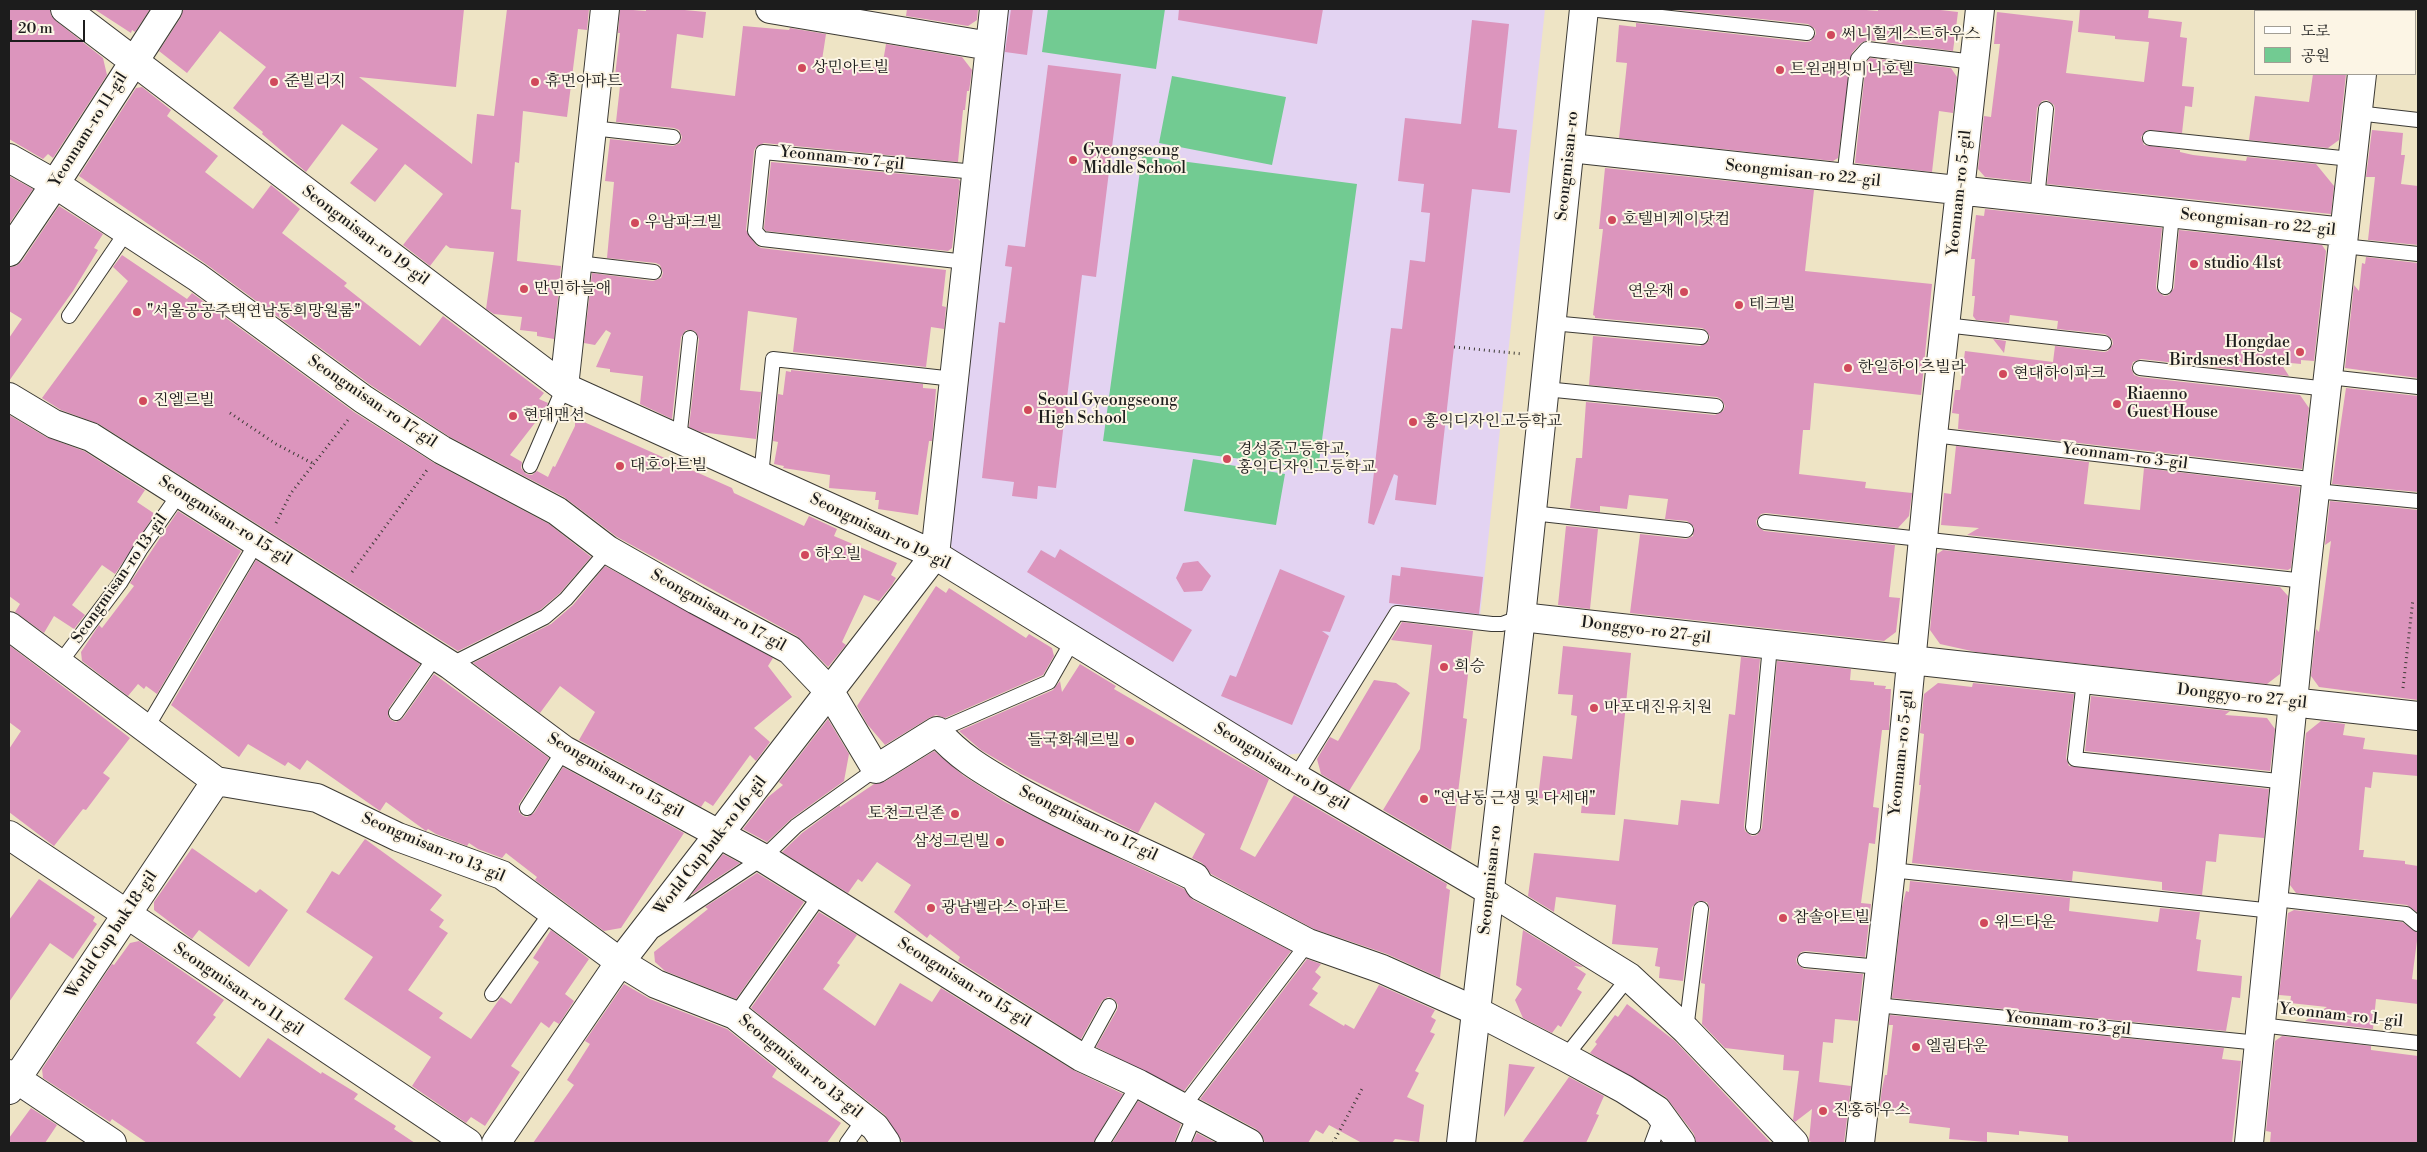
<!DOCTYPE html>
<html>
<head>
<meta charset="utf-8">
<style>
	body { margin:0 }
	#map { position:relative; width:2427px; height:1152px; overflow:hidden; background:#eee4c5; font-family:"Libre Bodoni","Noto Serif KR",serif }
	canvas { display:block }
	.frame { position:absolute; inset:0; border:10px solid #1c1c1c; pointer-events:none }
	.legend { position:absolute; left:2254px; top:10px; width:162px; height:65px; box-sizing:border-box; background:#fcf5e5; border:1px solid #a29e95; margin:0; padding:6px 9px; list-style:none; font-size:15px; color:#1c1c1c }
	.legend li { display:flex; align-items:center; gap:10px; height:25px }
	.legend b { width:25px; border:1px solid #a29e95 }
	.scale { position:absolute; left:10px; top:20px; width:75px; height:22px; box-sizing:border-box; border:2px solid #1c1c1c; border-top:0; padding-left:6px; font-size:15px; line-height:18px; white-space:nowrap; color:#1c1c1c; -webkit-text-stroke:4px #fcf5e5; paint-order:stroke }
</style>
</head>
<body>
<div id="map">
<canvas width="2427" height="1152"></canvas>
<div class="frame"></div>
<ul class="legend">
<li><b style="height:6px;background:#fff"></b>도로</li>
<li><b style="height:14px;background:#72cb92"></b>공원</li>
</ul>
<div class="scale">20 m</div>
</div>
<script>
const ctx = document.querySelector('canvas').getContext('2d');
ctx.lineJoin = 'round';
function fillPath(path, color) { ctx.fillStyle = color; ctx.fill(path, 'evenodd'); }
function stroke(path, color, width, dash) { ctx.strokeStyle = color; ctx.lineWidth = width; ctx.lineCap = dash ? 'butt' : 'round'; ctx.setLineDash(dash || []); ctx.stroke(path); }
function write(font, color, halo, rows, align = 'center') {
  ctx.font = font + ' "Libre Bodoni","Noto Serif KR",serif'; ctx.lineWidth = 4; ctx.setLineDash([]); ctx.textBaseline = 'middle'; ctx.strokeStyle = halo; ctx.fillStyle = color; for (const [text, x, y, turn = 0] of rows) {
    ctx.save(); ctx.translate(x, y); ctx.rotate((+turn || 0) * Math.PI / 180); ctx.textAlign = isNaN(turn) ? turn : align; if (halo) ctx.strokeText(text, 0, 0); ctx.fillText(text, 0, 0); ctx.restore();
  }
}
fillPath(new Path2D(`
	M1008,9H1545L1480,616L1392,606L1302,753L1286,755L953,550L949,541Z`), '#e3d3f2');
fillPath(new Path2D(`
	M1048,9H1165L1156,69L1042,52Z
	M1172,76L1286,97L1272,165L1159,143Z
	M1142,156L1357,184L1318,469L1103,441Z
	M1193,459L1285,474L1276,525L1184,511Z`), '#72cb92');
fillPath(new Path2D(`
	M9,9H50L51,15L56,21L103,58L107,75L53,158L48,154L43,159L9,139Z
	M94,9H150L135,32L132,30L131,33Z
	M183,9H464L456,87L359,77L472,164L477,114L494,116L507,9H589L587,30L578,29L567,117L523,111L519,163L515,162L511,209L521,210L517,261L561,266L554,339L537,336V332L520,330L522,317L494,314L486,309L494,252L450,248L446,245L430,266L403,245L443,194L405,164L375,202L350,183L378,149L342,124L306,172L262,134L263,132L233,108L266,67L220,31L187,73L159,51L181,17Z
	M620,9L646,11V9H674L706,12L703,38L677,34L671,88L735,96L743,26L789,30L790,28L826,34L822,60L882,68L886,44L962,57L972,70L969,91H967L965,110H963L958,162L764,143L756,147L754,151L746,230L756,245L761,248L946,270L942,306L946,307L944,329L931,327L926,367L793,352L797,318L748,311L740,390L761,392L756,439L700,432L689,427L699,339L695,331L686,330L681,337L672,419L640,404L643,376L610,372V369L596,367L611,333L606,330L595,345L584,343L592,273L653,281L661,278L663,273L660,265L656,263L607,258L614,182L605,181L610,139L673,146L680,143L682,137L679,130L674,128L616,122L621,77L615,76L620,33H618Z
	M907,9H978L977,20L968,26L906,16Z
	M1011,9H1033L1027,55L1005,52Z
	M1179,9H1323L1317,44L1178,20Z
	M1667,9H1855L1878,11V9H1932L1958,12L1953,51L1868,40L1861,43L1852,53L1838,158L1833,161L1619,138L1627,63L1616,62L1619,25L1636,27V23L1806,42L1811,41L1816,34L1815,29L1808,24Z
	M2080,9H2149L2148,18L2182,22L2180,37L2187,38L2182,86L2194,87L2192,107L2185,106L2182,133L2147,130L2141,137L2144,145L2180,150V152L2193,155L2246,161L2247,157L2316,164L2334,186L2331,214L2047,184L2055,110L2054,105L2047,100L2042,101L2037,108L2030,182L1985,177L1978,169L1984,116L1991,117L2000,44H1994L1997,12L2073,21L2066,73L2144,82L2149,42L2115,39V36L2078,32Z
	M1472,20L1509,24L1498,128L1517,130L1510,193L1472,189L1436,505L1395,500L1398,476L1394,474L1374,525L1368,523L1391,328L1402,329L1410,260L1425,262L1430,213L1421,212L1424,184L1398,181L1405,118L1461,124Z
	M1870,58L1951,68L1957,77L1953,113L1939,111L1932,172L1855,163L1866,63Z
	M1048,65L1121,74L1096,277L1082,275L1056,488L1038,486L1037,499L1012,496L1014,482L982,478L999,322L1005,323L1012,267L1005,266L1008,245L1025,247Z
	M2313,74H2346L2339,140L2328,148L2249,140L2255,96L2309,102Z
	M142,87L171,110L167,116L218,156L205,172L253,209L271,185L300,209L282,233L347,283L344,286L420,346L443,316L544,393L539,399L548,403L545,410L510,455L522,462L521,468L526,474L532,475L537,471L548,477L553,466L555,467L575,426V418L732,488L734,493L804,526L809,516L837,529L834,536L897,563L891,575L896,578L892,585L879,601L864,595L842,642L846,645L828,667L797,636L617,537L564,497L450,437L372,386L206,264L79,176L136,88Z
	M2372,130L2403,133L2401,155H2405L2401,184L2418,186V245L2368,240L2375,177H2366Z
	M771,162L958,179L960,181L952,248L948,251L766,231L764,228Z
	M1605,168L1814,190L1805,271L1932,284L1921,395L1814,383L1810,430H1803L1799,474L1866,482L1865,488L1912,493L1909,516L1898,528L1766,513L1761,514L1756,521L1757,526L1764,531L1895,545L1889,597L1900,598L1896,632L1884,641L1630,613L1640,534L1686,539L1693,536L1694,527L1687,521L1665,519L1668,499L1629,495L1627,509L1600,506V512L1570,508L1576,458H1582L1586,402L1715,415L1723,411L1725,406L1721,399L1717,397L1589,385L1593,336L1700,346L1708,342L1710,337L1706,330L1702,328L1595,318V316L1593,315L1603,229H1599Z
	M9,176L33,189L9,224Z
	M59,206L103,234L94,248L98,250L73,291L9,381V338L22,319L9,311V267L16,266L22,261Z
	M1985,209L2162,228L2156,286L2157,291L2164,296L2169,295L2174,288L2179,230L2322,245L2326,251L2314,361L2301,360V364L2280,362L2289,376L2141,359L2133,362L2131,368L2134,375L2139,377L2300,395L2309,408L2302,469L1958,429L1959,414L1952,413L1955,390H1960L1965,351L2053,362L2055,346L2104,352L2108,351L2113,344L2112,339L2105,334L2057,329L2058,321L2010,315L2009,323L1976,320L1973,316L1975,296H1972L1975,259H1971L1976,215L1984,216Z
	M122,255L187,299L192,293L354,412L434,463L549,524L591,557L560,593L540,610L458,651L99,424L61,410L42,398L128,281L113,267Z
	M2366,257L2418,263V378L2345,368L2354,285L2359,291L2362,263L2365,264Z
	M1993,339L2006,341L2004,353Z
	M791,370L923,384V388L936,389L932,441H929L918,515L878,509L879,500H875L876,492L829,488L830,475L783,468L784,466L774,464L778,442L773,441L778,394L783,395L786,371L791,372Z
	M2346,388L2418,396V492L2332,484Z
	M9,415L46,437L84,451L145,490L137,502L155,514L115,574L102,565L72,605L85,615L74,629L54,616L44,633L15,612L20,604L9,596Z
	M1956,446L2089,462L2084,504L2140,510L2144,468L2300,487L2291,568L2288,570L1967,535L1979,528L1941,525L1944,493L1951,494Z
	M2330,501L2418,510V700L2319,687L2311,676L2316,629L2319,632L2331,541L2325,545Z
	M178,511L241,551L157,694L146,686L144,689L138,684L128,696L82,661L81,652L99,625L102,628L134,586L130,583Z
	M1566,526L1598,529L1590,609L1558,605Z
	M1060,549L1192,630L1173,662L1027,572L1041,550L1055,558Z
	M1943,550L2280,587L2288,596L2280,674L2267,684L1976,652L1940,644L1930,630L1937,554Z
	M256,560L420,664L389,708L388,716L391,720L396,722L403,718L434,674L549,758L519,804V812L523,816L527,817L534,813L563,767L684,833L621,928L604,931L535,880L537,877L506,853L502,858L478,849L469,843L467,846L436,834L428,829L426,831L386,802L380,811L307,760L300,770L288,762L285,766L248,744L239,757L171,705Z
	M1198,561L1211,576L1202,591L1184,592L1176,578L1183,563Z
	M605,566L773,658L768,666L792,697L754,728L770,742L756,761L750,755L713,806L705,801L701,807L579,740L595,712L560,686L540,713L473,663L551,624L573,605Z
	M1401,567L1483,577L1479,614L1389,603L1392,575L1400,576Z
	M1280,569L1345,596L1330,632L1322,631L1329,636L1292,725L1221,696L1230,675L1236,677Z
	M936,586L946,593L949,588L1026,638L1029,634L1052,648L1054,656L1043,675L945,718L936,715L929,718L885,745L867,724L857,706Z
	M1402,622L1473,631L1463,718L1467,719L1451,850L1383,810L1420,749L1432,645L1391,640Z
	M9,645L130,738L103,773L110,778L86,810L83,809L54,846L9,812V749L21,731L9,722Z
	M1563,646L1631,653L1615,815L1581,813L1582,802L1538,798L1543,756L1572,759L1577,716L1571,715L1573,695L1558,694Z
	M1741,657L1760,659L1744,826L1745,831L1752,836L1757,835L1762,828L1777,661L1851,669L1850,680L1874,682V685L1886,686L1885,689H1891L1889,730H1882L1873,807L1879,808L1875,844L1869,843L1861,903L1871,904L1865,957L1806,951L1801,952L1796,959L1797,964L1804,969L1863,974L1858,1021L1835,1019L1833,1043L1823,1042L1819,1082L1851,1086L1844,1143H1814L1809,1141L1812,1109L1795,1122L1793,1120L1799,1071L1783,1070L1784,1055L1725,1048L1702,1024L1705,984L1701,983L1710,910L1707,902L1698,901L1692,907L1683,981L1659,978L1660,967L1655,966L1658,948L1612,944L1616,905L1556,897L1554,912L1528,896L1534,853L1619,861L1624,819L1678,825L1681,800L1719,804L1729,714L1735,715Z
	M1080,664L1116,686L1114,689L1269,779L1240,849L1255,857L1294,795L1447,884L1446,888L1450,890L1440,978L1387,954L1314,929L1211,874L1202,863L1192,858L1205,834L1155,802L1138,833L1021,774L981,750L959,731L1053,690L1060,681L1062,692Z
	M1374,680L1396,683L1410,693L1349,791L1321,774L1317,759L1330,737L1338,741Z
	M1938,683L1972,687L1973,683L2074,694L2066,758L2069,766L2269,789L2264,838L2219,834L2216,862L2206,861L2202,895L2162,890V882L2073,871L2072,881L1912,863L1921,785H1919L1924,734L1920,733L1924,694Z
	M2091,696L2230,711L2225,715L2267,718L2275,729L2270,771L2085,751Z
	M828,719L849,754L844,781L791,819L767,842L743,829L768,797L783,785L779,782Z
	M2321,721L2345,724L2343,735L2365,738L2363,749L2418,755V776L2373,772L2371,788L2365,787L2359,850H2364L2363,857L2405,861V864L2418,866V913L2407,905L2296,893L2290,885L2306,733Z
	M934,751L964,776L1005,802L1074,837L1184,889L1193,900L1291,951L1184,1091L1096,1047L1117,1010L1118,1005L1114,999L1108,997L1102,1001L1081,1039L958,961L960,957L930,934L927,938L894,912L911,885L877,862L862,882L858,879L848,893L782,852L802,833L840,805V807L874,784L884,782Z
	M365,839L442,895L430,910L444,920L439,927L448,933L408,990L443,1013L439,1018L471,1039L501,997L511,1004L539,962L533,958L551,930L589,959L565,994L574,1001L559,1024L554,1021L549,1028L541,1022L511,1066L520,1072L485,1126L471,1117L466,1123L412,1086L431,1057L344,999L373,957L306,912L332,871L339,875Z
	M192,848L256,893L260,889L288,910L249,967L199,930L192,939L154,910V902Z
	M723,854L740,863L693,894H692Z
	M757,873L804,902L736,999L665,971L655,962L654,952L708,909L705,907Z
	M39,879L95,917L93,921L97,924L73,959L50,943L9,1002V920Z
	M1910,881L2070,898L2069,911L2158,922L2160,908L2200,912L2196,939L2201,940L2197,971L2242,976L2240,998L2232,997L2226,1031L1892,998L1902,907L1906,891L1909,892Z
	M2294,910L2402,922L2418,933L2412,979L2418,980V1004L2376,999L2373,1029L2305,1021L2327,1007L2290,1003L2291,996L2279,995L2288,913Z
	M819,912L857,935L837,963L840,965L823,989L875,1026L900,983L932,1002L941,988L1073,1070L1123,1094L1093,1143H905L901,1140L885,1115L751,1008Z
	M1523,930L1583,967L1574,966L1586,974L1577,989L1582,992L1561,1027L1558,1025L1552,1033L1523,1018L1515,1000L1522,989L1516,985Z
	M139,941L224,1000L213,1015L216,1017L196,1043L240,1078L268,1038L321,1074L322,1072L358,1094L354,1099L396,1126L394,1129L415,1143H147L112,1119L110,1122L43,1078L42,1069L112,964L114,965L130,943Z
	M1307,959L1321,964L1315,972L1321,977L1312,989L1318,993L1309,1005L1344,1026L1345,1024L1354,1029L1379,985L1435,1010L1431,1017L1436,1020L1430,1032L1435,1034L1415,1071L1419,1073L1407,1097L1424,1105L1419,1142L1395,1139L1392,1143H1362L1329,1125L1323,1134L1316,1130L1308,1143H1265L1262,1135L1256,1129L1200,1099Z
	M624,984L650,999L727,1029L777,1069L772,1077L841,1123L827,1143H533L574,1085L567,1080L590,1044L585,1041Z
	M1627,1004L1675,1041L1771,1143H1696L1694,1134L1666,1097L1590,1053L1597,1044L1595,1042L1615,1015L1618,1017Z
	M1890,1015L2224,1048L2222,1059L2241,1061L2232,1143H2068V1136L2019,1131V1135L1987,1132V1142L1949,1139L1950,1128L1909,1123L1910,1115L1879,1111L1882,1089L1885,1075H1887L1893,1025H1889Z
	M2282,1036L2371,1046V1050L2418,1056V1143H2270L2271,1132L2266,1131L2275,1041Z
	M1509,1064L1535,1067L1504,1117Z
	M1569,1077L1604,1096L1596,1114L1599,1115L1586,1143H1522Z
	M1138,1101L1181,1124L1174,1143H1112Z
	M31,1108L57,1125L45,1143H9V1138Z
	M1197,1133L1216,1143H1192Z`), '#dc95bd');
const service = new Path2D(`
	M1589,9L1807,33
	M2357,113L2418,120
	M592,128L673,137
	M2150,138L2351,159
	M1844,178L1858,59L1867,49L1974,62
	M2037,199L2046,109
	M2343,246L2418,254
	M966,262L762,239L755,231L763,152L976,172
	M578,263L654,272
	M2165,287L2172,214
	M69,316L127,231
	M1552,323L1701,337
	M1945,325L2104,343
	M2140,368L2328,389
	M2329,377L2418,387
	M1545,389L1716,406
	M1933,435L2318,480
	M679,440L690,338
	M530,466L564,387
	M761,476L773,359L954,379
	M2316,491L2418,501
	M1532,513L1686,530
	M1765,522L2305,581
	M59,664L120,583L140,550L180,493
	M450,665L545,617L566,599L608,550
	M2084,680L2075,759L2287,782
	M396,713L436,656
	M146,729L257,542
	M937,731L1049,682L1073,640
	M1295,777L1397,613L1492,624H1502L1521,617
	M527,808L564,750
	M1753,827L1770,646
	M1891,870L2273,911
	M2275,899L2406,914L2418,924
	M655,930L763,858L796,826L876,769
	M1805,960L1880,967
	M492,994L552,911
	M1876,1005L2259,1043
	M735,1015L821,894
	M2260,1025L2418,1043
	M1686,1030L1701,909
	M1081,1057L1109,1006
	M1565,1057L1629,977
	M1183,1107L1308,943
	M847,1143L864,1119
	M1102,1143L1139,1084
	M1183,1143L1195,1115
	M1652,1143L1662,1116`);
const minor = new Path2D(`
	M65,9L564,387L935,555L1295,777L1490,891L1629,977L1686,1030L1794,1143
	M770,9L990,46
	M2369,11L2370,9
	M1570,148L2344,232
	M9,158L55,184L197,277L363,399L442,450L557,511L608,550L696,600L790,650L830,692L876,769L937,731C959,757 984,771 1013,788C1072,822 1134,847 1195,877L1200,886L1308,943L1382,969L1476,1011L1565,1057L1624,1089L1657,1110L1681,1143
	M9,252L55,184L168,9
	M564,387L605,9
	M9,397L54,424L91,437L450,665L564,750L763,858L1081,1057L1139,1084L1249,1143
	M1521,617L2418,716
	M9,626L216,781L317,798L398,837L502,875L620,962L656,984L735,1015L875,1127L886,1143
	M9,835L468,1143
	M9,1074L112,1143
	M9,1090L216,781
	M496,1143L620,962L935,555L994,9
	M1860,1143L1891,870L1933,435L1980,9
	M2249,1143L2305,581L2362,74`);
const tertiary = new Path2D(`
	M1461,1143L1521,617L1584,9`);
stroke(service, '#3c3a35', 16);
stroke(minor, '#3c3a35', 30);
stroke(tertiary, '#3c3a35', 30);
stroke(new Path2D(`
	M1454,347L1523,354
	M230,413L276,444L314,464
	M276,523L291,493L348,420
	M352,572L427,470
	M2403,688L2413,599
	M1333,1143L1362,1089`), '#3c3a35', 3, [1, 4]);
stroke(service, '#fff', 14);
stroke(minor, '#fff', 28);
stroke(tertiary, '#fff', 28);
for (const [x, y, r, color] of [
	[1831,35,5,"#d1495b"],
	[802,68,5,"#d1495b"],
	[1780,70,5,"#d1495b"],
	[274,82,5,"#d1495b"],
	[535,82,5,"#d1495b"],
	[1073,160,5,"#d1495b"],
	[1612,220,5,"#d1495b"],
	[635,223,5,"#d1495b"],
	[2194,264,5,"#d1495b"],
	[524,289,5,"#d1495b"],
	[1684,292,5,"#d1495b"],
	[1739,305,5,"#d1495b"],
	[137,312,5,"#d1495b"],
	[2300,352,5,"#d1495b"],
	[1848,368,5,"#d1495b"],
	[2003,374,5,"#d1495b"],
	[143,401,5,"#d1495b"],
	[2117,404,5,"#d1495b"],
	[1028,410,5,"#d1495b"],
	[513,416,5,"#d1495b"],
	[1413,422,5,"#d1495b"],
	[1227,459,5,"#d1495b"],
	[620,466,5,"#d1495b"],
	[805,555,5,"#d1495b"],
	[1444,667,5,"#d1495b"],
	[1594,708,5,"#d1495b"],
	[1130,741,5,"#d1495b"],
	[1424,799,5,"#d1495b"],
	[955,814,5,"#d1495b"],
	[1000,842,5,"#d1495b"],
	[931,908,5,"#d1495b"],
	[1783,918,5,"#d1495b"],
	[1984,923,5,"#d1495b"],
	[1916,1047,5,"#d1495b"],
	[1823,1111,5,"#d1495b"]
]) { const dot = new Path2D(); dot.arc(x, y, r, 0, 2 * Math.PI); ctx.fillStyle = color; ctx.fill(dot); stroke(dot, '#fcf5e5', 2); }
write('16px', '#1c1c1c', '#fcf5e5', [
	["써니힐게스트하우스",1841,35],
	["상민아트빌",812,68],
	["트윈래빗미니호텔",1790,70],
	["준빌리지",284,82],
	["휴먼아파트",545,82],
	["Gyeongseong",1083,151],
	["Middle School",1083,169],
	["호텔비케이닷컴",1622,220],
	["우남파크빌",645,223],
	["studio 41st",2204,264],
	["만민하늘애",534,289],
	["연운재",1674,292,"right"],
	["테크빌",1749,305],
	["\"서울공공주택연남동희망원룸\"",147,312],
	["Hongdae",2290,343,"right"],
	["Birdsnest Hostel",2290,361,"right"],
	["한일하이츠빌라",1858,368],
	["현대하이파크",2013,374],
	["Riaenno",2127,395],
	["Guest House",2127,413],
	["진엘르빌",153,401],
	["Seoul Gyeongseong",1038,401],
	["High School",1038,419],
	["현대맨션",523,416],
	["홍익디자인고등학교",1423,422],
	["경성중고등학교,",1237,450],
	["홍익디자인고등학교",1237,468],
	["대호아트빌",630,466],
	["하오빌",815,555],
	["희승",1454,667],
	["마포대진유치원",1604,708],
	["들국화쉐르빌",1120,741,"right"],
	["\"연남동 근생 및 다세대\"",1434,799],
	["토천그린존",945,814,"right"],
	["삼성그린빌",990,842,"right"],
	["광남벨라스 아파트",941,908],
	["참솔아트빌",1793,918],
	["위드타운",1994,923],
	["엘림타운",1926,1047],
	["진홍하우스",1833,1111]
], 'left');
write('16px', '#1c1c1c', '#fcf5e5', [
	["Yeonnam-ro 11-gil",89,130,-58],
	["Yeonnam-ro 7-gil",842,159,6],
	["Seongmisan-ro",1568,166,-84],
	["Seongmisan-ro 22-gil",1803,174,6],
	["Yeonnam-ro 5-gil",1960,193,-84],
	["Seongmisan-ro 22-gil",2258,223,6],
	["Seongmisan-ro 19-gil",365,236,37],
	["Seongmisan-ro 17-gil",372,402,34],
	["Yeonnam-ro 3-gil",2125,457,7],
	["Seongmisan-ro 15-gil",225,521,32],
	["Seongmisan-ro 19-gil",880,532,26],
	["Seongmisan-ro 13-gil",120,579,-55],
	["Seongmisan-ro 17-gil",718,611,29],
	["Donggyo-ro 27-gil",1646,631,7],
	["Donggyo-ro 27-gil",2242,697,6],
	["Yeonnam-ro 5-gil",1902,753,-84],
	["Seongmisan-ro 19-gil",1281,767,31],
	["Seongmisan-ro 15-gil",615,776,30],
	["Seongmisan-ro 17-gil",1088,824,26],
	["World Cup buk-ro 16-gil",711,846,-52],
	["Seongmisan-ro 13-gil",433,848,23],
	["Seongmisan-ro",1491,880,-84],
	["World Cup buk 18-gil",112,935,-56],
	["Seongmisan-ro 15-gil",964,983,32],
	["Seongmisan-ro 11-gil",238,990,34],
	["Yeonnam-ro 1-gil",2341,1016,6],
	["Yeonnam-ro 3-gil",2068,1024,6],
	["Seongmisan-ro 13-gil",800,1067,39]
]);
</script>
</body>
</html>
